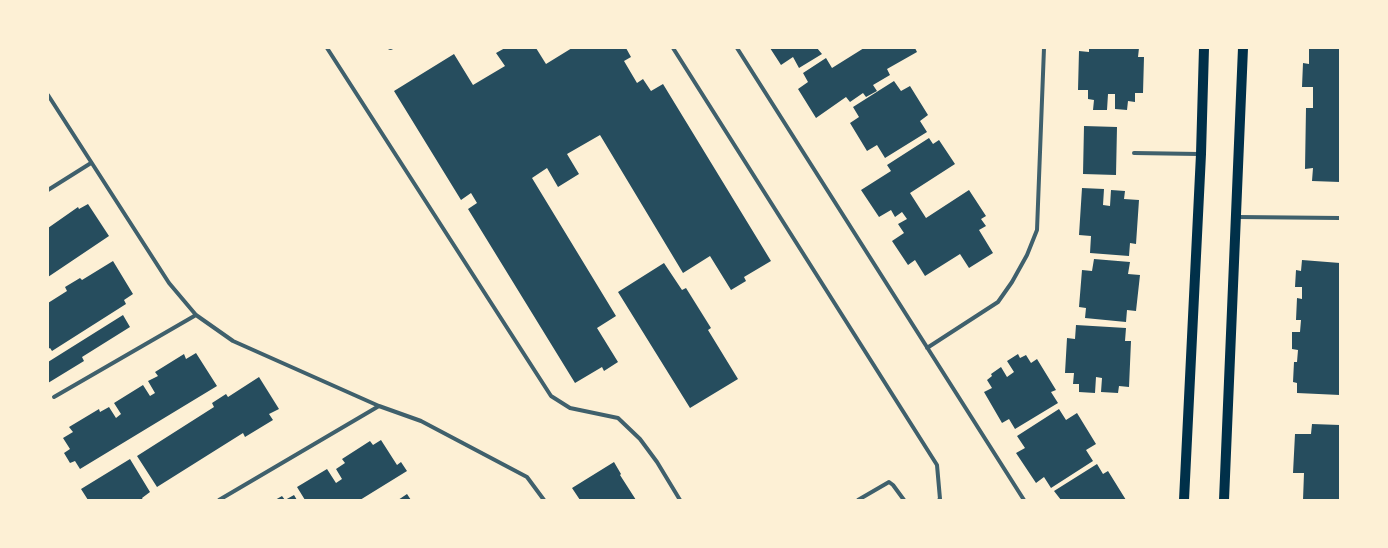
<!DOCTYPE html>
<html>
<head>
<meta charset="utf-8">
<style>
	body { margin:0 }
	#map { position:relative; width:1388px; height:548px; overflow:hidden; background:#fdf0d5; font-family:"Playfair Display",serif }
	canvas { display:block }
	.frame { position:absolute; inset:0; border:49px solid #fdf0d5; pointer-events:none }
</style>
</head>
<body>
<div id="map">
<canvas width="1388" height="548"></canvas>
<div class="frame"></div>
</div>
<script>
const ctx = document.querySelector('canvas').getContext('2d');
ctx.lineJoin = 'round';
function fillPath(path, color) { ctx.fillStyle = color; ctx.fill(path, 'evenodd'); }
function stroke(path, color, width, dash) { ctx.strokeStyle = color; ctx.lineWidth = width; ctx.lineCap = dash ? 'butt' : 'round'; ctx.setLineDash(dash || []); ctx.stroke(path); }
fillPath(new Path2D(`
	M505,48H536L546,64L572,48H626L631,57L624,61L637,83L643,79L651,91L663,84L771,261L744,277L746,281L731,290L710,256L683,273L600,135L567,154L579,174L558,187L547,168L532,178L616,316L597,328L618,362L604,371L602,367L575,383L468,209L477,203L471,193L461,200L394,91L454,54L473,85L505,66L496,53Z
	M770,48H817L822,54L799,68L793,57L781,65Z
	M864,48H915L917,52L887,69L890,75L873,85L877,91L866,97L863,93L850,102L846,97L816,118L798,89L808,82L803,73L826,58L832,68Z
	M1089,48H1139L1138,57H1144L1143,93H1135V102L1128,101L1127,110L1115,109V94H1108L1107,110H1093L1094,100L1088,99V90H1078L1079,51L1089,52Z
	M1309,48H1340V182L1312,181L1313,168L1305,169L1306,108H1313V87H1302L1303,63L1309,64Z
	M894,81L901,91L910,86L928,115L920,121L927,132L885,158L877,145L867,151L850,123L859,117L853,107Z
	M1084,126L1117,127L1116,175L1083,174Z
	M929,138L933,144L939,140L955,164L910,193L926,218L969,190L986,216L981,219L986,226L979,230L993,253L969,268L960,254L925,276L915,260L908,265L892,241L904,233L898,224L907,219L902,212L895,217L891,210L879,217L861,190L891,171L887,165Z
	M1082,188L1104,189L1103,205L1110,206L1111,190L1125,191L1124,199L1139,200L1136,244L1130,243L1129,256L1090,253L1091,236L1079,235Z
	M88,204L109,236L48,277V228L78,207L79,209Z
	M1094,259L1130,262L1128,274L1140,275L1136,311L1127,310L1126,322L1085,318L1086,308L1079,307L1082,270L1092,271Z
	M1302,260L1340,263V395L1297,393V383L1293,382L1294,362H1297L1298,350L1292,349V332H1300L1301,320H1296L1297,298L1302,299V287H1295L1296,270L1301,271Z
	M113,261L133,294L124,300L126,304L52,351L50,348L48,349V303L67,291L65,287L80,278L82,280Z
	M664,263L682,290L686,288L711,328L708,330L738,379L690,408L618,292Z
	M123,315L130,327L82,357L84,361L48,383V362Z
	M1076,325L1126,328L1125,341H1131L1129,387L1119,386L1118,393L1101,392L1102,378L1096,377L1095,393L1079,392V384H1073L1074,373H1065L1067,338L1075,339Z
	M196,353L217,386L80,469L75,461L70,463L64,453L70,449L63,438L73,432L69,427L99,409L100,412L109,407L116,418L121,414L114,403L143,385L150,396L155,393L148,381L158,376L155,372L184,354L186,359Z
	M1018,354L1020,358L1026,355L1031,363L1037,359L1056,390L1051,392L1058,403L1015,429L1009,419L1002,423L984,392L992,388L987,380L992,376L991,374L1001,367L1007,377L1014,372L1007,361Z
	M259,377L279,409L269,414L273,420L245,437L243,433L157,487L137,456L214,407L212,403L226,394L228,397Z
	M1059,409L1066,420L1077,413L1096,444L1086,450L1093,461L1051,488L1044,477L1036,483L1016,453L1025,448L1017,436Z
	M1312,424L1340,425V500H1303L1304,473H1293L1295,434H1311Z
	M381,440L397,465L401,462L407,471L360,500H305L297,487L327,469L336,483L342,479L336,469L345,463L342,459L370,441L373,445Z
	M130,459L150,492L142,498L143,500H88L81,489Z
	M614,462L621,474L620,475L636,500H580L572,488Z
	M1097,464L1103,474L1108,471L1126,500H1061L1054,491Z
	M407,494L411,500H398Z
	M294,495L297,500H275L282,496L285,500Z`), '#264d5e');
stroke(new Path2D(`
	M327,48L551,396L570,408L618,418L640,439L657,462L680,500
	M390,48H391
	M673,48L937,465L940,499L939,500
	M737,48L1024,500
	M48,95L169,283L196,315L233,341L379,406L421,421L527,477L544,500
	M1134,153L1199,154
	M48,190L91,163
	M1238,217L1340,218
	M927,348L998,302L1012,282L1027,255L1037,230L1044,48
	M54,397L196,315
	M219,500L379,406
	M858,500L889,482L893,485L904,500`), '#3f606c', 4);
stroke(new Path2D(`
	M1184,500L1201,154L1204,48
	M1224,500L1243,48`), '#003049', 10);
</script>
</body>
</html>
